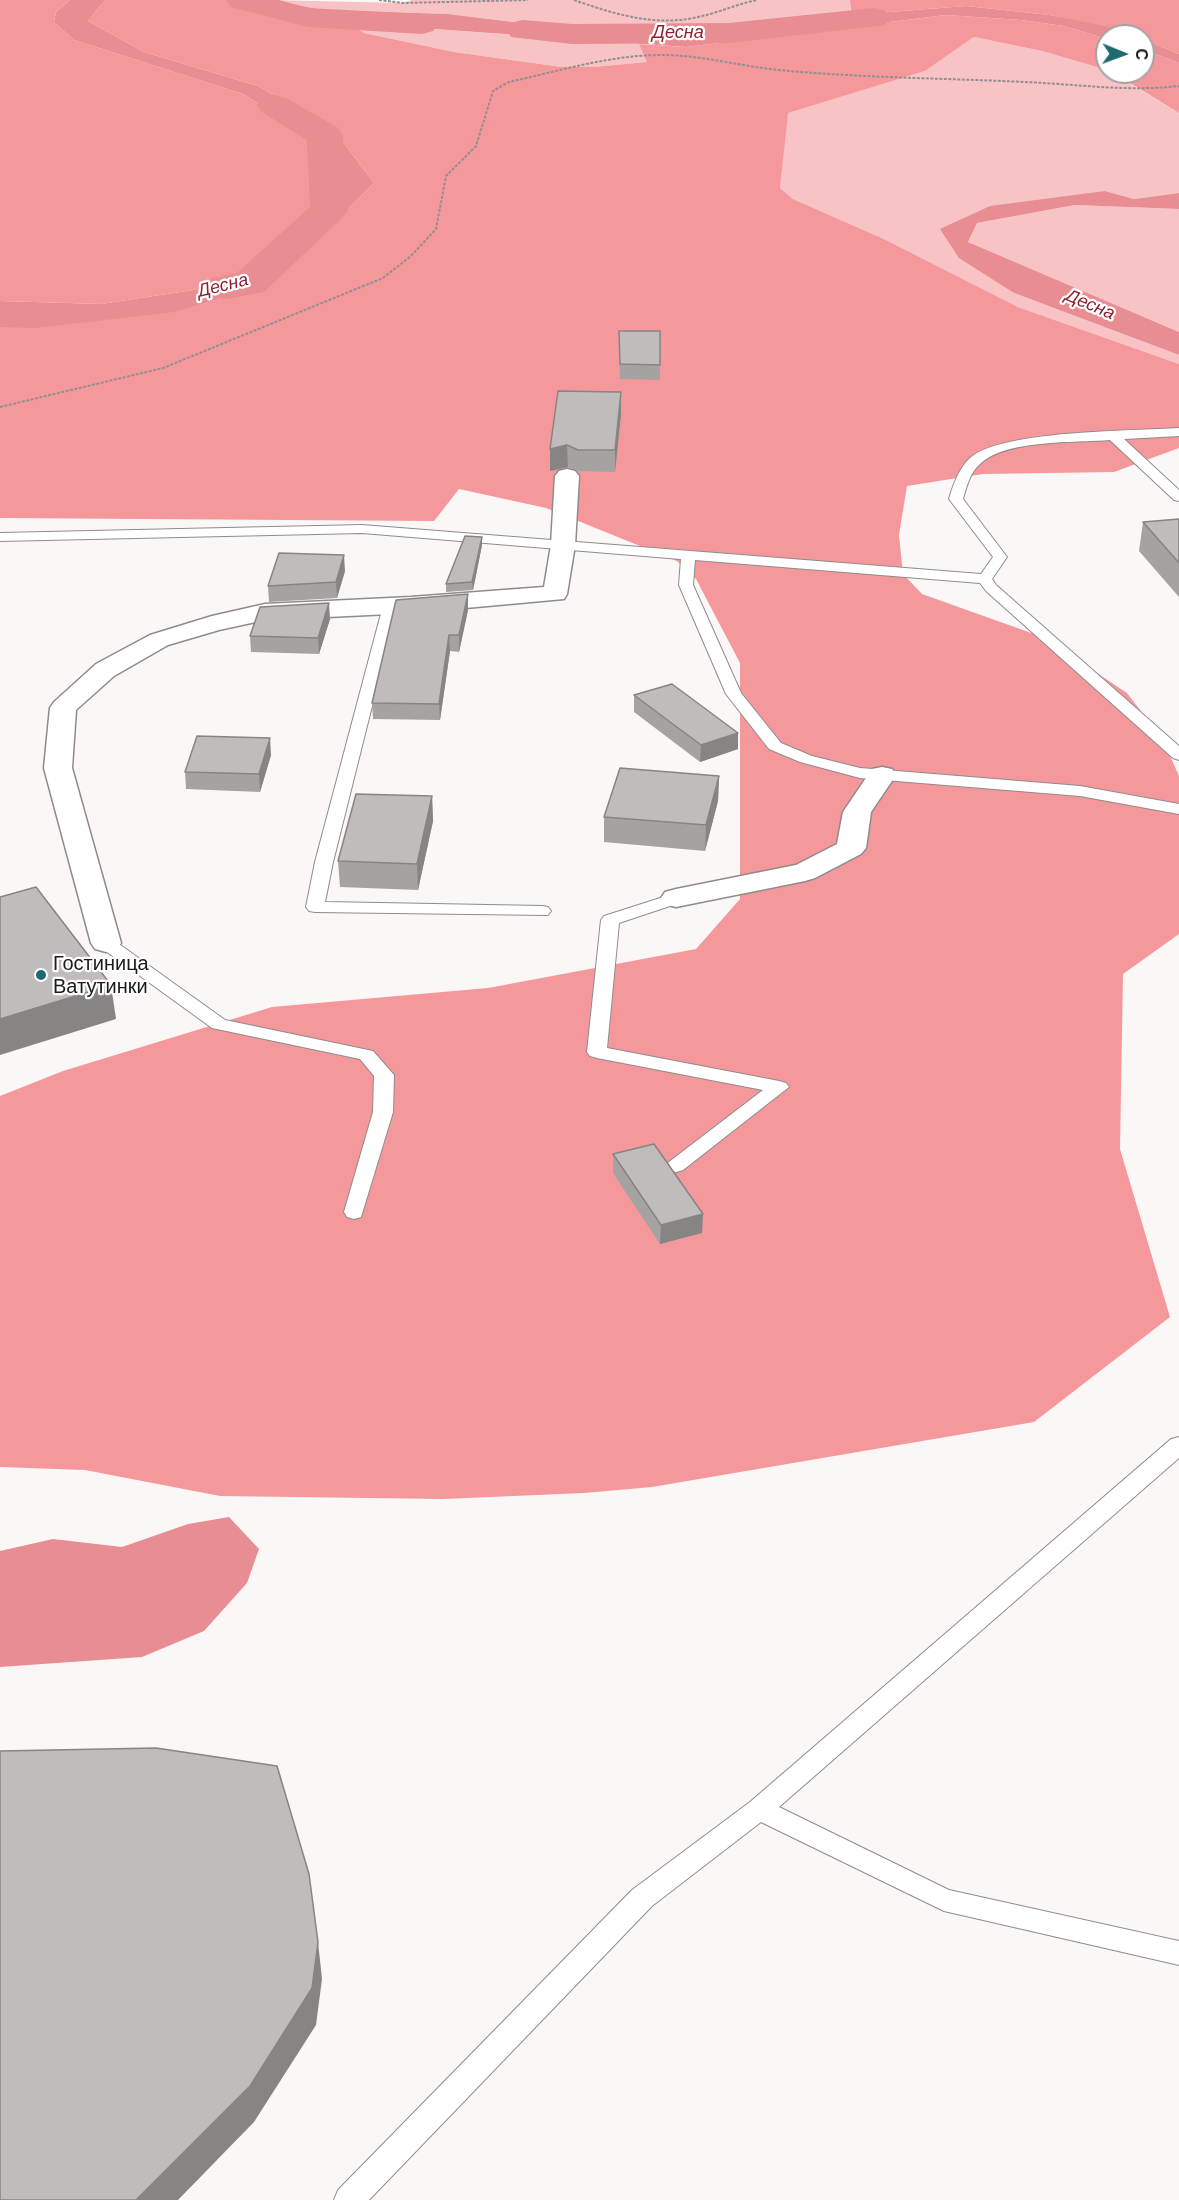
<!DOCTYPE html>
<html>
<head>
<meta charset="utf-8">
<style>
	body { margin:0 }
	#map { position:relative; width:1179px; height:2200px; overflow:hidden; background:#fcf7f7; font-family:Helvetica,sans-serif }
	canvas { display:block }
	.north { position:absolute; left:1095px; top:24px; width:60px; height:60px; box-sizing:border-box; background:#fff; border:2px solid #a4a3a3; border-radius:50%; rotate:91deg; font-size:16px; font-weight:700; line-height:24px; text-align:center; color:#1b1a1a }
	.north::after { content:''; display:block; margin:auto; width:21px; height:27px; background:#1f6973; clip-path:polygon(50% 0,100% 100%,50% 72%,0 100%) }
</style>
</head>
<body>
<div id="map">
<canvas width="1179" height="2200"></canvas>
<div class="north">С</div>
</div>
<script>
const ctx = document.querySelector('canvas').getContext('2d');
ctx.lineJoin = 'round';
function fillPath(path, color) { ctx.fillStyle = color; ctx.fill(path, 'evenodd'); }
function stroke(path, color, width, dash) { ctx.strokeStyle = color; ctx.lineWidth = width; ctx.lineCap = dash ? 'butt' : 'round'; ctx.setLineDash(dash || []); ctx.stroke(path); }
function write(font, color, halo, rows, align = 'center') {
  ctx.font = font + ' Helvetica,sans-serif'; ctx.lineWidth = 4.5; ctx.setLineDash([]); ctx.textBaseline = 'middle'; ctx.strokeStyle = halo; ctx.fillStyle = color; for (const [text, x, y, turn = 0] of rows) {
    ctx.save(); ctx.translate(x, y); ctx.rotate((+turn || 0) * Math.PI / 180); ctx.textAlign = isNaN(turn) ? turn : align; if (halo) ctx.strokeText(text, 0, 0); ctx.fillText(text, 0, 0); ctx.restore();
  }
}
fillPath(new Path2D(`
	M267,0L403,3L412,0H850V15L741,36L683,37L602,33L448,14L325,10Z
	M350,23L639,44L648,62L593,67H562L454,52L364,33Z
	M974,37L1042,51L1107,70L1179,113V193L1134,199L1105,191L941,229L1014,293L1179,355V364L1018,307L884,239L793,199L780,188L787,113L925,71Z
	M1075,205L1179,209V332L968,242L977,223Z`), '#f7c3c4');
fillPath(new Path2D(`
	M0,0H70L56,12L54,22L74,40L243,94L308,134L336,183L326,215L265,265L226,285L101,304L0,301Z
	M105,0H236L350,23L364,33L454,52L562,67H593L647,62L639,44L686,47L946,15L1021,20L1064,26L1107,39V70L1042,51L974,37L925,71L788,113L780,188L793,199L884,239L1018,307L1179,364V448L1114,472L983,474L907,486L899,535L903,574L922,594L1034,634L1067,653L1127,693L1163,740L1179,776V934L1123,974L1120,1149L1170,1317L1034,1422L652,1487L584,1493L443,1499L220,1496L85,1470L0,1467V1096L63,1071L272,1007L488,988L696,949L740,899V663L696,579L677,561L546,508L459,489L434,521L0,518V327L273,282L374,183L336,133L258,86L144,52L88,21Z
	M850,0H1179V54L1143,39V36L1050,15L966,6L851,15Z
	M1143,49L1179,63V113L1112,72H1143Z`), '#f4989c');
fillPath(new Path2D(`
	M70,0H105L88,21L144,52L258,86L336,133L374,183L273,282L174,312L35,328L0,327V301L101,304L226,285L265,265L326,215L336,183L308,134L243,94L74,40L54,22L56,12Z
	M236,0H267L325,10L448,14L602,33L683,37L741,36L851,15L966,6L1050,15L1119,29L1136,36H1107V39L1064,26L1021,20L946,15L686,47L350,23Z
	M1143,39L1179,54V63L1143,49Z
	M1105,191L1134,199L1179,193V209L1075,205L977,223L968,242L1179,332V355L1014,293L959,258L940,229L990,206Z
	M229,1517L259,1549L247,1583L204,1631L142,1657L0,1667V1551L53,1539L122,1547L188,1524Z`), '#e88d91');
fillPath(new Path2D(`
	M226,0H279L308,8L422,14L433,17L438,24L433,31L422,34L308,27L231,7Z
	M874,8L885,11L890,18L885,25L729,43L572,44L511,37L506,30L511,23L522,20L572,24L729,23Z
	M274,95L286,98L338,128L343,136L348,210L342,218L264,292L226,299L212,296L206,287L212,278L237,273L310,207L307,140L262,112L257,105L262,98Z`), '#e88d91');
const service = new Path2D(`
	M1179,428V436L1124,439L1179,490V501L1174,500L1110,440C1075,443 1004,439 979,465C970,473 966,488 963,499L1007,557L992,579L996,585L1179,746V760L1173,758L986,591L980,583L695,560L693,585L741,693L781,743L812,756L860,768L1080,786L1179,804V814L1080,796L860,778L800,762L769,749L726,694L679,585L681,559L362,533L0,541V533L362,525L981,574L993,557L949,499C953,485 959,468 970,458C1002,430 1133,431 1179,428Z
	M390,602L397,606L333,862L325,902L542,906L548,907L551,911L548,915L315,912L309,911L306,907L315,862L383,606Z
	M676,893L682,894L685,898L682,902L619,923L607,1048L779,1081L786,1083L789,1087L683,1170L676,1172L669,1170L666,1166L669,1162L763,1090L597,1058L590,1056L587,1052L601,920L604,916Z
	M106,938L112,939L225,1020L373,1051L394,1075L393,1112L361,1217L354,1219L347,1217L344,1212L373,1112L374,1076L360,1059L212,1028L100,947L97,943L100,939Z
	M1179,1437V1458L779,1807L949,1890L1179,1941V1965L944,1911L761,1822L652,1906L369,2200H334L338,2190L632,1890L750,1802L1171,1439Z`);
const minor = new Path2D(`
	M567,469L575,471L579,476L575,545L567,594L564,599L411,613L265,620L219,630L168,645L114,676L76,710L72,768L121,943L117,949L106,952L95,949L91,943L44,768L50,708L54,702L96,664L150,635L212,616L265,604L411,597L544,587L551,545L555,476L559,471Z
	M882,767L892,769L896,775L871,812L866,848L861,854L815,878L805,881L676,907L665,904L661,898L665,892L676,889L796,865L837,844L843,812L872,769Z`);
stroke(service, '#908b8b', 2);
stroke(minor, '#908b8b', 3);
stroke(new Path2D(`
	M379,0L403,3L528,0
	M574,0C614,14 655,27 698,17C718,13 737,4 757,0
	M0,407L163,368L383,278L411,256L436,229L446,176L476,146L493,91L509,82C559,71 610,55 661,55C702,55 739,66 779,70C861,78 942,78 1024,82C1076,84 1127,92 1179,86`), '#928f8f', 2, [3, 1.5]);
fillPath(service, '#fff');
fillPath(minor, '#fff');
fillPath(new Path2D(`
	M619,331H660V380L620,379Z
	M621,392V414L615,472L578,471L568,467L550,471V449Z
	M1179,519V597L1139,551L1143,522Z
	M482,545L473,590L446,592V584Z
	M345,571L337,598L269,602L268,586Z
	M468,610L459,652L450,651L440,720L373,719L372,703Z
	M330,619L319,654L251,652L250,636Z
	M634,695L738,749L700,762L634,712Z
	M271,755L260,792L186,789L185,772Z
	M719,776L718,801L705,851L604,842V817Z
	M432,796L433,821L418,890L340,887L338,861Z
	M613,1154L702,1233L660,1244L613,1173Z`), '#a6a2a2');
fillPath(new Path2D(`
	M621,392V414L615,472V450Z
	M567,445L568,467L550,471V449Z
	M482,537V545L473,590L472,582Z
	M344,555L345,571L337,598L336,582Z
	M468,594V610L459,652V635Z
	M329,603L330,619L319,654L318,638Z
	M449,635L450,651L440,720L439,704Z
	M738,733V749L700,762L701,745Z
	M270,738L271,755L260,792L259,774Z
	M719,776L718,801L705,851L706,825Z
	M432,796L433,821L418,890L417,864Z
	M111,985L116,1019L0,1055V1019Z
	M703,1214L702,1233L660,1244L661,1225Z
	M318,1942L322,1979L316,2025L254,2122L178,2200H136Z`), '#878484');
const building = new Path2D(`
	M619,331H660V365L620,364Z
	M558,391L621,392L615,450H578L567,445L550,449Z
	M1179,519V563L1143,522Z
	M465,536L482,537L472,582L446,584Z
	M279,553L344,555L336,582L268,586Z
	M468,594L459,635H449L439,704L372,703L396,600Z
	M329,603L318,638L250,636L260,607Z
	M672,684L738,733L701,745L634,695Z
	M197,736L270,738L259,774L185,772Z
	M620,768L719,776L706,825L604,817Z
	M356,794L432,796L417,864L338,861Z
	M36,887L111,985L0,1019V897Z
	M654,1144L703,1214L661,1225L613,1154Z
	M156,1748L277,1766L309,1874L318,1942L312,1988L250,2086L136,2200H0V1751Z`);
fillPath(building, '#c1bcbc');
stroke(building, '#878484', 1.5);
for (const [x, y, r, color] of [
	[41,975,6,"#1f6973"]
]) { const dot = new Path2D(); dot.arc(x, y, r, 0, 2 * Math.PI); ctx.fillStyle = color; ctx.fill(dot); stroke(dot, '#fff', 2); }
write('italic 18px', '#8c2131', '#fff', [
	["Десна",678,33],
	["Десна",223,286,-14],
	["Десна",1090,305,23]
]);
write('20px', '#1b1a1a', '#fff', [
	["Гостиница",53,964],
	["Ватутинки",53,987]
], 'left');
</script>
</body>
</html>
